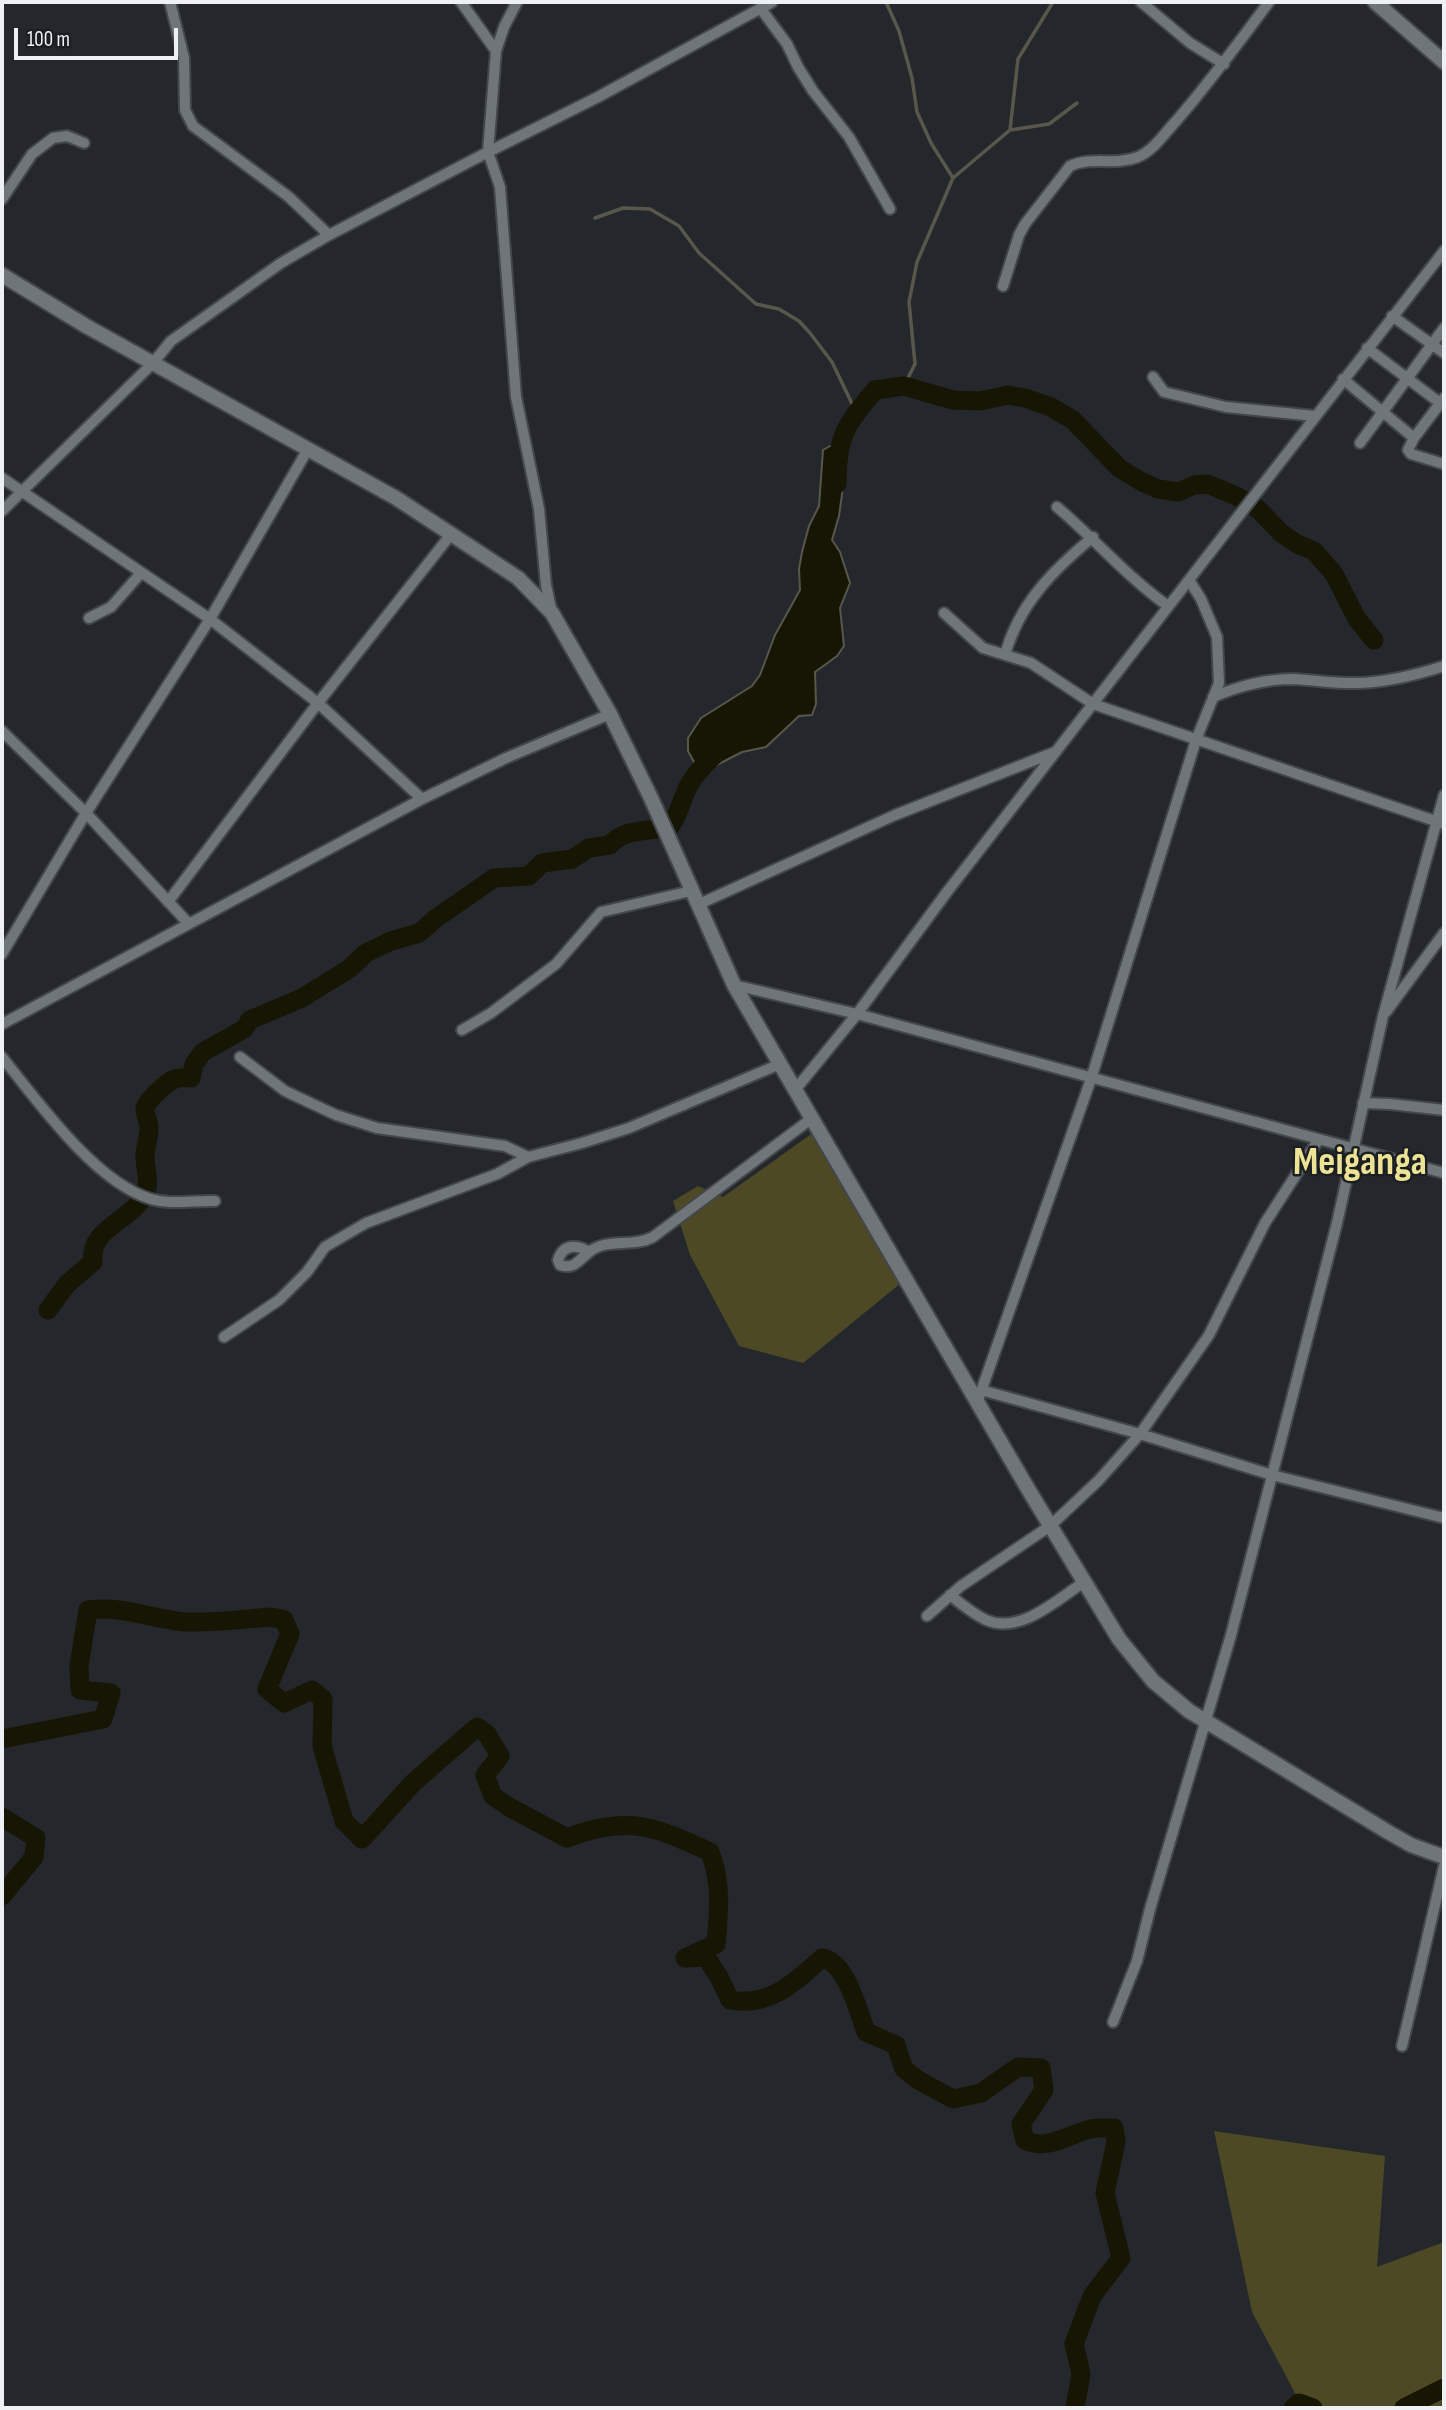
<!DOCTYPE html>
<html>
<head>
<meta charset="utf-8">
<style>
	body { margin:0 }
	#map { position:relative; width:1446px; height:2410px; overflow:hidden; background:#24282d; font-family:"Sofia Sans Condensed",sans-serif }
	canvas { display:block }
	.frame { position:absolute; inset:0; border:4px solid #eef1f4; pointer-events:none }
	.scale { position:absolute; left:14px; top:28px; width:164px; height:32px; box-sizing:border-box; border:4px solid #eef1f4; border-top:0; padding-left:9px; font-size:21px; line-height:24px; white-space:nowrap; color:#eef1f4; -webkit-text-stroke:5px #1b1f23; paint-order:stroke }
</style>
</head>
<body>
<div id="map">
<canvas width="1446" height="2410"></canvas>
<div class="frame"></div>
<div class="scale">100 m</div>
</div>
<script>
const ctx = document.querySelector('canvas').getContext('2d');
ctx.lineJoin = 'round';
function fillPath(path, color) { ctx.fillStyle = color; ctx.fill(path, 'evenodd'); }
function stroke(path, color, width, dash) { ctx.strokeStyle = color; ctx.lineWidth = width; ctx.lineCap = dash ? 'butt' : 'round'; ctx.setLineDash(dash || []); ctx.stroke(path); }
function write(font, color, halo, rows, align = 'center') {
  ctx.font = font + ' "Sofia Sans Condensed",sans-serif'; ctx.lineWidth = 5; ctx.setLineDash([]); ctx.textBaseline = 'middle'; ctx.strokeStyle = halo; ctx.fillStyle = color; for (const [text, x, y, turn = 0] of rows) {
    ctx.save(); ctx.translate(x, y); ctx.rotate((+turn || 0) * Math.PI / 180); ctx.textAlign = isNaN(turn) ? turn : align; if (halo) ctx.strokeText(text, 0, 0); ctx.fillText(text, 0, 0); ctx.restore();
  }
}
fillPath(new Path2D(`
	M824,1125L912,1274L803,1363L739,1346L690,1255L673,1201L698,1186L723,1197Z
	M1214,2131L1385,2156L1377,2267L1444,2242V2408H1303L1252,2312Z`), '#4d4924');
const water = new Path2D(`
	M830,446L835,447L843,487L839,516L832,540L840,552L850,583L840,608L844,646L837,656L815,672L816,704L812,715L799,716L766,747L742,752L711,768L694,762L688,751V738L701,718L752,686L760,675L775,635L800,590L799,569L802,552L809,526L819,506L823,450Z`);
fillPath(water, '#171503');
stroke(water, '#58574b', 2);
stroke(new Path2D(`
	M886,2L899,31L912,78L917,112L931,143L953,178L917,262L909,302L915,364L904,386
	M1010,130L1049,124L1077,103
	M953,178L1010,130L1018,59L1053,2
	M595,218L623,208L650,209L679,226L699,253L756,304L779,309L799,321L810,333L832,362L856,412`), '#58574b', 3.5);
stroke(new Path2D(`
	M837,484C837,436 845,426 875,390L904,386L953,400L980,401L1008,395L1025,398L1051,407L1073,420L1119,468L1142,482L1158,489L1179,492L1194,485L1208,484L1238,497L1258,509L1281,533L1297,544L1314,551L1334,574L1357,619L1374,640
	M48,1310L67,1284L93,1262C88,1225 138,1221 147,1188C149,1178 145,1166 145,1156C145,1147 149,1138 149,1129C150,1122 144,1115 145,1108C146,1101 168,1081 175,1079C179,1077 186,1078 191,1078L194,1064L203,1052L244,1029L250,1020L302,998L349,969L366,953L391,941L419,933L435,919L494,878L529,876L542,863L572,859L589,848L610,845C626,827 649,832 670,827C680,812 681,801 688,787C696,772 709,760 721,749
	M2,1739L103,1719L111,1693L80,1690L79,1666L88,1610C120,1605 152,1619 185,1622C213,1623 244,1619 272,1617L284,1620L290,1634L267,1689L284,1703L312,1690L323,1699L322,1746L344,1821L362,1839L413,1783L477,1727L487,1734L500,1756L485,1775L493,1796L509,1807L567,1838C628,1815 654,1826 710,1852C722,1883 719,1912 716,1944L685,1958L706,1957L719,1977L730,2000C770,2007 794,1983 822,1958C847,1962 858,2011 866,2032L896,2045L904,2069L918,2080L953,2099L981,2093L1018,2067L1041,2068L1044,2090L1021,2124L1025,2140C1046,2152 1071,2133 1091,2129C1098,2127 1107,2128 1114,2128L1116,2142L1105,2193L1121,2258L1092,2296L1074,2344L1081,2374L1075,2408
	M2,1817L36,1838L34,1857L2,1896
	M1293,2408L1299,2403L1313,2408
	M1404,2408L1444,2388`), '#171503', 19);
const minor = new Path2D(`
	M170,2L184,58L185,110L193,126L289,197L329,235
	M461,2L496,51
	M517,2L504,27L496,51L488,152L500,187L516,397L539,509L546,585L552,613
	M1141,2L1190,43L1224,64
	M761,9L787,44L798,67L813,91L849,137L890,209
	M2,199L32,154L53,138L67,136L84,143
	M1003,286L1019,235L1025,224L1070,166C1091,156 1116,166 1138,157C1154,150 1165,133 1177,120C1210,82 1239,42 1269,2
	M1392,316L1444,353
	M1367,348L1444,406
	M1153,377L1164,392L1226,407L1315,416
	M1343,379L1414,438
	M1444,398L1414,438L1408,450L1411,454L1444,464
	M1360,443L1444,328
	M2,478L210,619L318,703L422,799
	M1057,507C1095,539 1128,578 1168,606
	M2,511L153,363L171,341L281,263L329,235L488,152L598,97L772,2
	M944,613L983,648L1031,663L1093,704L1444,824
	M89,618L111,607L141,573
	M1005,655C1019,604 1053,570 1093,537
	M1213,697C1239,686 1265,679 1293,679C1315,680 1337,684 1359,683C1388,682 1416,675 1444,666
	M2,731L86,813L189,924
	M168,902L318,703L452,533
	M697,905L895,815L1055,752
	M2,954L86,813L210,619L308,449
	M734,985L857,1014L1444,1173
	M1386,1012L1444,933
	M2,1024L422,799L506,758L610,714
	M462,1030L491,1013L556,964L601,912L691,891
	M2,1057C38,1102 96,1183 151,1199C170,1205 195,1200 215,1201
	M240,1057L285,1091L336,1115L377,1128L505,1146L528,1157
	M795,1090L857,1014L947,892L1444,251
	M1363,1103L1390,1104L1444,1110
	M589,1252C577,1244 563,1244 558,1260L560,1265C574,1270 579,1260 589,1252C608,1237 633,1248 653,1237L811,1119
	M224,1337L279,1300L307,1272L325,1247L366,1223L497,1174L528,1157L582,1143L629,1128L780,1064
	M981,1390L1140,1434L1272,1475L1444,1518
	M978,1400L1091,1079L1196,740L1219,683L1217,637L1201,599L1189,580
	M950,1595C961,1604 973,1614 986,1620C1020,1635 1058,1599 1084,1582
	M927,1616L961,1586L1050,1526L1098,1481L1140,1434L1209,1335L1265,1223L1319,1139
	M1113,2022L1137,1961L1150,1909L1231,1635L1337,1223L1383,1016L1444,795
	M1402,2046L1444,1866`);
const tertiary = new Path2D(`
	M1375,2L1444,62
	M2,275L86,326L396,498L518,578L552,613L610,714L651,798L734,985L1028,1489L1119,1639L1153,1681L1189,1711L1388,1832L1411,1845L1444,1857`);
stroke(minor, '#43474b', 14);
stroke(tertiary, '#43474b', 18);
stroke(minor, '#70757a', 10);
stroke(tertiary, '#70757a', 14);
write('bold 40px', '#ece394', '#1b1f23', [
	["Meiganga",1360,1164]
]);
</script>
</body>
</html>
